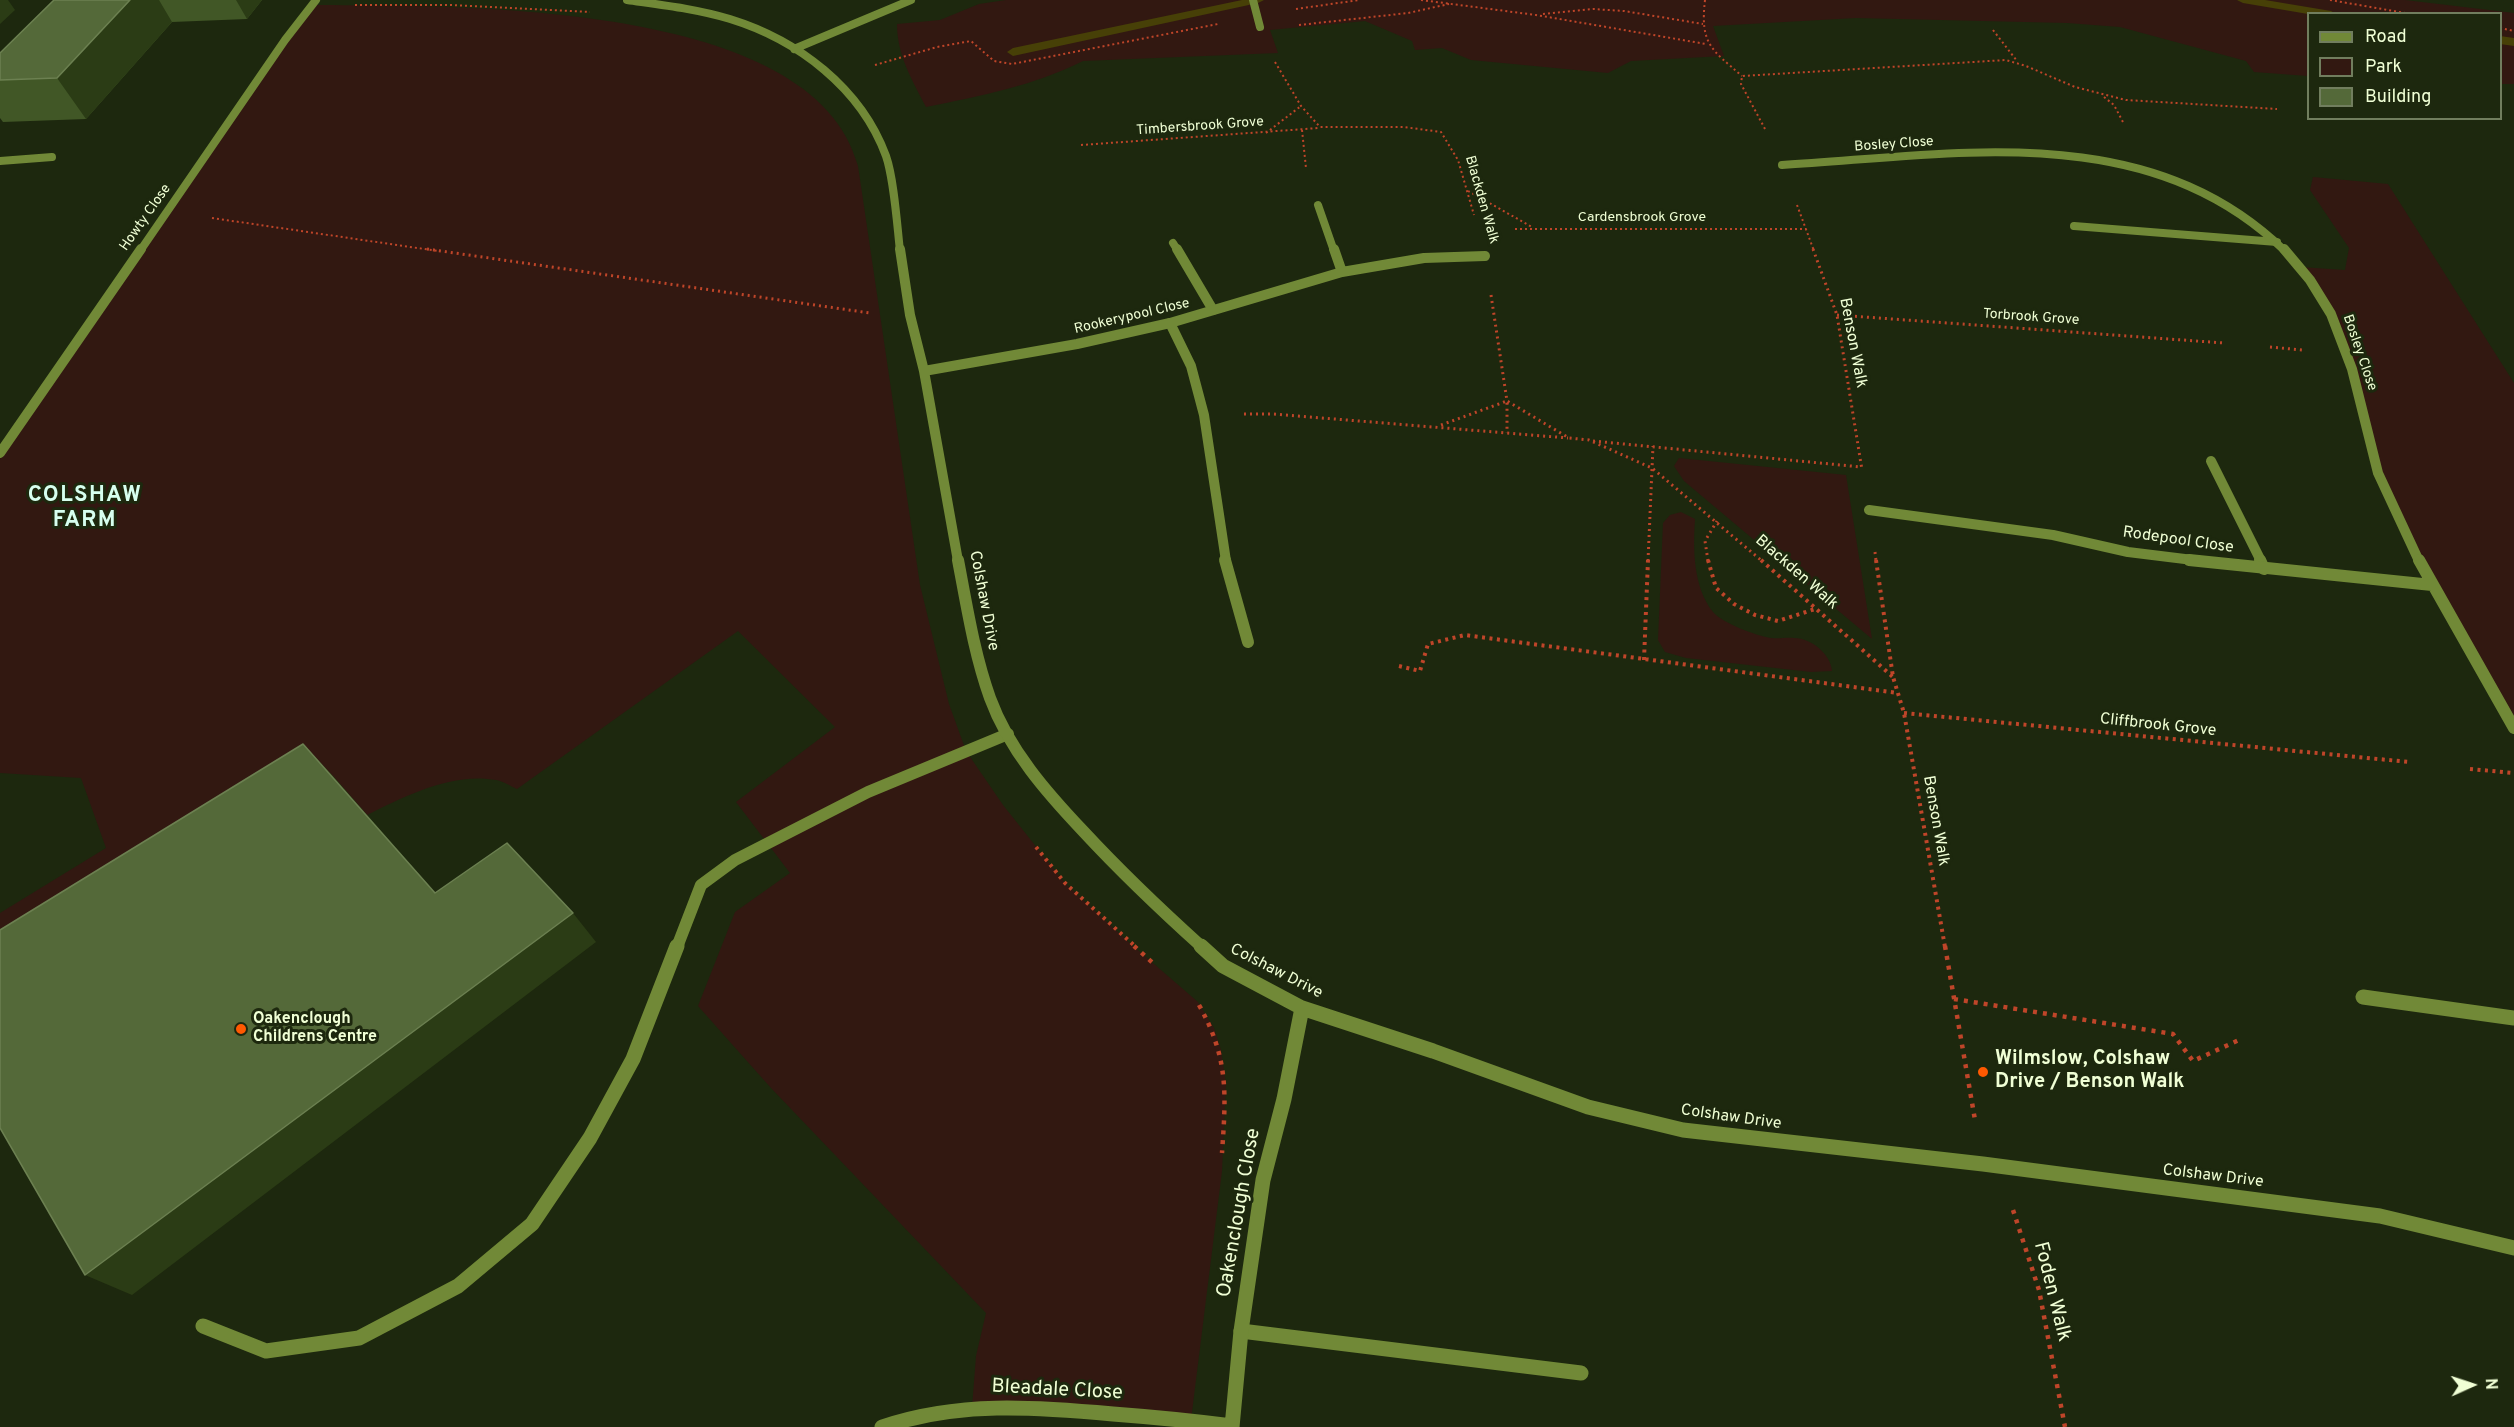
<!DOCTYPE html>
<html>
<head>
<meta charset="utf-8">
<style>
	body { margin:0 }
	#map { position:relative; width:2514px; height:1427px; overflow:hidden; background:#1d280e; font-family:Overpass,sans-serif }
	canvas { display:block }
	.legend { position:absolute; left:2307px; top:12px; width:195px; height:108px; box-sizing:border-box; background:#1d280e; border:2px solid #717e5e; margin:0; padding:8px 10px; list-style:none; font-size:18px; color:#f0ffd5 }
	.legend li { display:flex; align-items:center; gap:12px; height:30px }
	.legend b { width:30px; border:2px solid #717e5e }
	.north { position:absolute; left:2442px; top:1355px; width:60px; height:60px; -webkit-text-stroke:4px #1d280e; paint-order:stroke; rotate:87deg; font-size:16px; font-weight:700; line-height:24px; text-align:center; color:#f0ffd5 }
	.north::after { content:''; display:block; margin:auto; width:21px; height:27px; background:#f0ffd5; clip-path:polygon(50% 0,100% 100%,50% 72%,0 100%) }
</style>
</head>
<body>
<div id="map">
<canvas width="2514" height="1427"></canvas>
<ul class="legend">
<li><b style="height:8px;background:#718937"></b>Road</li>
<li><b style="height:16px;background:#321811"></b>Park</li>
<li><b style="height:16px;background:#546939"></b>Building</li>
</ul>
<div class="north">N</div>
</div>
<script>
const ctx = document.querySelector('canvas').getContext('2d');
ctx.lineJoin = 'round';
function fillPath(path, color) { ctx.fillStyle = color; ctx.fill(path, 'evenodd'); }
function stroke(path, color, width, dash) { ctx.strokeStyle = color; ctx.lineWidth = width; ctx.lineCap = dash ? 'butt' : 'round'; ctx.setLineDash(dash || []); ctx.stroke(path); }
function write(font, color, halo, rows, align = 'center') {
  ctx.font = font + ' Overpass,sans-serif'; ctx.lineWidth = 6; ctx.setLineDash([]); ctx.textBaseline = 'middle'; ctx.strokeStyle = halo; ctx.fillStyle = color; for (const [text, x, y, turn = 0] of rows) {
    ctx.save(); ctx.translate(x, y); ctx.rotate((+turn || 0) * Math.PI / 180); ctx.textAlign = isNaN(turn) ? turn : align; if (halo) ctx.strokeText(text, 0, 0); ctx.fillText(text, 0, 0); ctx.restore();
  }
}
fillPath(new Path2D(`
	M1006,0H2405L2514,13V84H2501L2500,14H2308V76L2254,72L2246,61L2120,27L2067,23L1856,18L1713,26L1724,56L1631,61L1608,73L1471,60L1442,48L1415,50L1412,41L1365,21L1270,30L1278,53L1083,61C1033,86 980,96 926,107C912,80 897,55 897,24L940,20L979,4Z
	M312,5C459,6 815,0 858,166L920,585L949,704L966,751L1003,805L1065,883L1132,945L1198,1002L1214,1028L1221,1050L1226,1084L1222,1171L1191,1420L972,1408L976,1356L986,1313L771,1088L698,1006L735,912L790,873L736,802L835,727L738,631L517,789C510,786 503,781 496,780C452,772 405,796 367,815L333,776L0,986V913L106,848L81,778L0,773V453Z
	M2313,177L2388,184L2514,383V728L2432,585L2378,473L2348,354L2300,267L2345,270L2349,248L2310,190Z
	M1679,458L1846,475L1872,639L1684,481L1674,466Z
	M1681,512L1695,519C1693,549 1693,587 1713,612C1722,623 1757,636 1771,638C1779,639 1787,637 1794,638C1812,638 1831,655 1832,671L1811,672L1686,658L1665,652L1658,640L1663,523L1670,515Z`), '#321811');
fillPath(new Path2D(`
	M1242,0H1264L1258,3L1013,56L1007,52L1013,48Z
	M2237,0H2265L2331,11L2336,14H2308L2243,3Z
	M2500,36L2514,38V46L2500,44Z`), '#474007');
stroke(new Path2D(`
	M1421,0L1536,15L1706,44
	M1705,0C1700,44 1711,49 1742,76
	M2330,0L2411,14
	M355,5H451L590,12
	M1296,9L1359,0
	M1543,14L1593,9L1624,11L1703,24
	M1299,25L1408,13L1449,4
	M2500,28L2514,31
	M1993,30L2017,61
	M1275,62L1301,106L1320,127H1404L1441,132L1458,160L1474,215
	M875,65L937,47L971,41L994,61L1012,64L1218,24
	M2104,97L2114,105L2124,124
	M1765,129L1741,84L1742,76L2006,60L2026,66L2075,87L2126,100L2277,109
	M1302,130L1306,168
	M1266,133L1301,106
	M1081,145L1319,128
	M1468,191L1532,227
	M1797,205L1814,251
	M212,218L438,251
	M1515,229H1806`), '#bf4529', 2, [2, 3]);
stroke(new Path2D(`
	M427,249L870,313
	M1813,249L1837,315L1862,470
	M1491,295L1507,401L1569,438L1589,440L1652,468L1762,561
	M1837,315L2224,343
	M2270,347L2302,350
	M1244,414H1273L1568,438
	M1441,425L1507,401V433
	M1593,441L1861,467
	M1875,552L1876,561
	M1648,561L1653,446
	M1708,561L1705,541L1717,521`), '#bf4529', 3, [2, 4]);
stroke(new Path2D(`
	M1708,560L1716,588L1734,604L1755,615L1778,621L1815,609
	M1761,560L1893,677
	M1876,560L1893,677L1904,713L1945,947
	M1644,660L1648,560
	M1399,666L1420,671L1428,644L1465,635L1898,693
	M1904,713L2409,762
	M2470,769L2514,773
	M1036,847L1065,883L1136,947`), '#bf4529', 4, [3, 4.5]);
stroke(new Path2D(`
	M1134,946L1154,964
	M1945,946L1975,1120
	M1954,999L2173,1034L2193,1061L2239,1040
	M1199,1005C1229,1059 1226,1094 1222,1153
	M2013,1210L2039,1290L2065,1427`), '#bf4529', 4.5, [4, 6]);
stroke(new Path2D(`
	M2074,226L2277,242
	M1173,243L1178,251`), '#718937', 8);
stroke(new Path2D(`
	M1177,249L1213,310
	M1170,323L1191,366L1204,415L1226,561
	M2211,461L2261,561`), '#718937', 10);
stroke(new Path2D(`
	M1225,560L1248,642
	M2260,560L2264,569
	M677,947L701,885L735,860L868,792L1008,734`), '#718937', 12);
stroke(new Path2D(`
	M2363,997L2514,1018
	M203,1326L266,1351L359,1338L458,1286L532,1224L590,1138L633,1059L677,946
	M1241,1331L1581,1373`), '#718937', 15);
stroke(new Path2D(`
	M627,0C662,5 697,9 730,19C798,40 861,88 886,156C894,179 897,224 900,251
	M1253,0L1260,27
	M794,49L911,0
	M0,161L52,157
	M1782,165C1955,155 2147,117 2285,251
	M1318,205L1334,251
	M140,251L285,40L316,0`), '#718937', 8);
stroke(new Path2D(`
	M900,249L910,315L924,371L958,561
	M1334,249L1342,272
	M2284,249L2310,280L2331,314L2352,369L2378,473L2419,561
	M924,371L1077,344L1170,323L1342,272L1424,258L1485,256
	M0,453L141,249
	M1869,510L2053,535L2128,552L2201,561`), '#718937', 10);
stroke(new Path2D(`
	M958,560C967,607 974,653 990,698C1009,750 1047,793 1084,832C1122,873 1161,910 1202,947
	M2189,560L2432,585
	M2419,560L2514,728`), '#718937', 12);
stroke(new Path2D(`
	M1201,946L1223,966L1302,1008L1433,1051L1588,1107L1683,1130L1983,1164L2380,1216L2514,1248
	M882,1427C958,1401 1035,1407 1113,1414C1153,1417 1193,1421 1232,1426
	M1232,1427L1241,1331L1263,1180L1284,1099L1302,1008`), '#718937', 15);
fillPath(new Path2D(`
	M54,0H262L247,19L172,22L86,119L3,122L0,118V53Z`), '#415726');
fillPath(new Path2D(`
	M0,0H8L15,10L0,24Z
	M130,0H159L172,22L86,119L57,78Z
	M236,0H262L247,19Z
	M303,744L333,776L462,923L435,893Z
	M573,913L596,942L132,1295L85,1275Z`), '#2b3c15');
const building = new Path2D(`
	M54,0H130L57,78L0,80V53Z
	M303,744L435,893L507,843L573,913L85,1275L0,1128V930Z`);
fillPath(building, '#546939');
stroke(building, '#6c8051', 1.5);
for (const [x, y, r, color] of [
	[241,1029,6,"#ff5901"],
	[1983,1072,6,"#ff5901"]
]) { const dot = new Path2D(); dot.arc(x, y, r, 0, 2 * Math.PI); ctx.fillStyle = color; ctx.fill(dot); stroke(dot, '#1d280e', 2); }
write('14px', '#f0ffd5', '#1d280e', [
	["Timbersbrook Grove",1200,127,-4],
	["Bosley Close",1894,145,-4],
	["Blackden Walk",1481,200,74],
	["Howty Close",146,218,-55],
	["Cardensbrook Grove",1642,218],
	["Rookerypool Close",1132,317,-13],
	["Torbrook Grove",2031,318,4],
	["Bosley Close",2359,353,71]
]);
write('16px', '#f0ffd5', '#1d280e', [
	["Benson Walk",1852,343,79],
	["Rodepool Close",2178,541,8],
	["Blackden Walk",1796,573,41],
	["Colshaw Drive",983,601,79],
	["Cliffbrook Grove",2158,726,6],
	["Benson Walk",1935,821,80],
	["Colshaw Drive",1276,972,27],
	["Colshaw Drive",1731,1118,8],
	["Colshaw Drive",2213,1177,7]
]);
write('bold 16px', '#f0ffd5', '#1d280e', [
	["Oakenclough",253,1020],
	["Childrens Centre",253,1038]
], 'left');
write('bold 20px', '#f0ffd5', '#1d280e', [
	["Wilmslow, Colshaw",1995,1060],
	["Drive / Benson Walk",1995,1083]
], 'left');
write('20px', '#f0ffd5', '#1d280e', [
	["Oakenclough Close",1240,1213,-80],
	["Foden Walk",2051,1292,76],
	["Bleadale Close",1057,1391,3]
]);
ctx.letterSpacing = '1.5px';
write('bold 22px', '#d7ffef', '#1d280e', [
	["COLSHAW",85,497],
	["FARM",85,522]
]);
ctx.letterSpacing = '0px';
</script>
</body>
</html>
